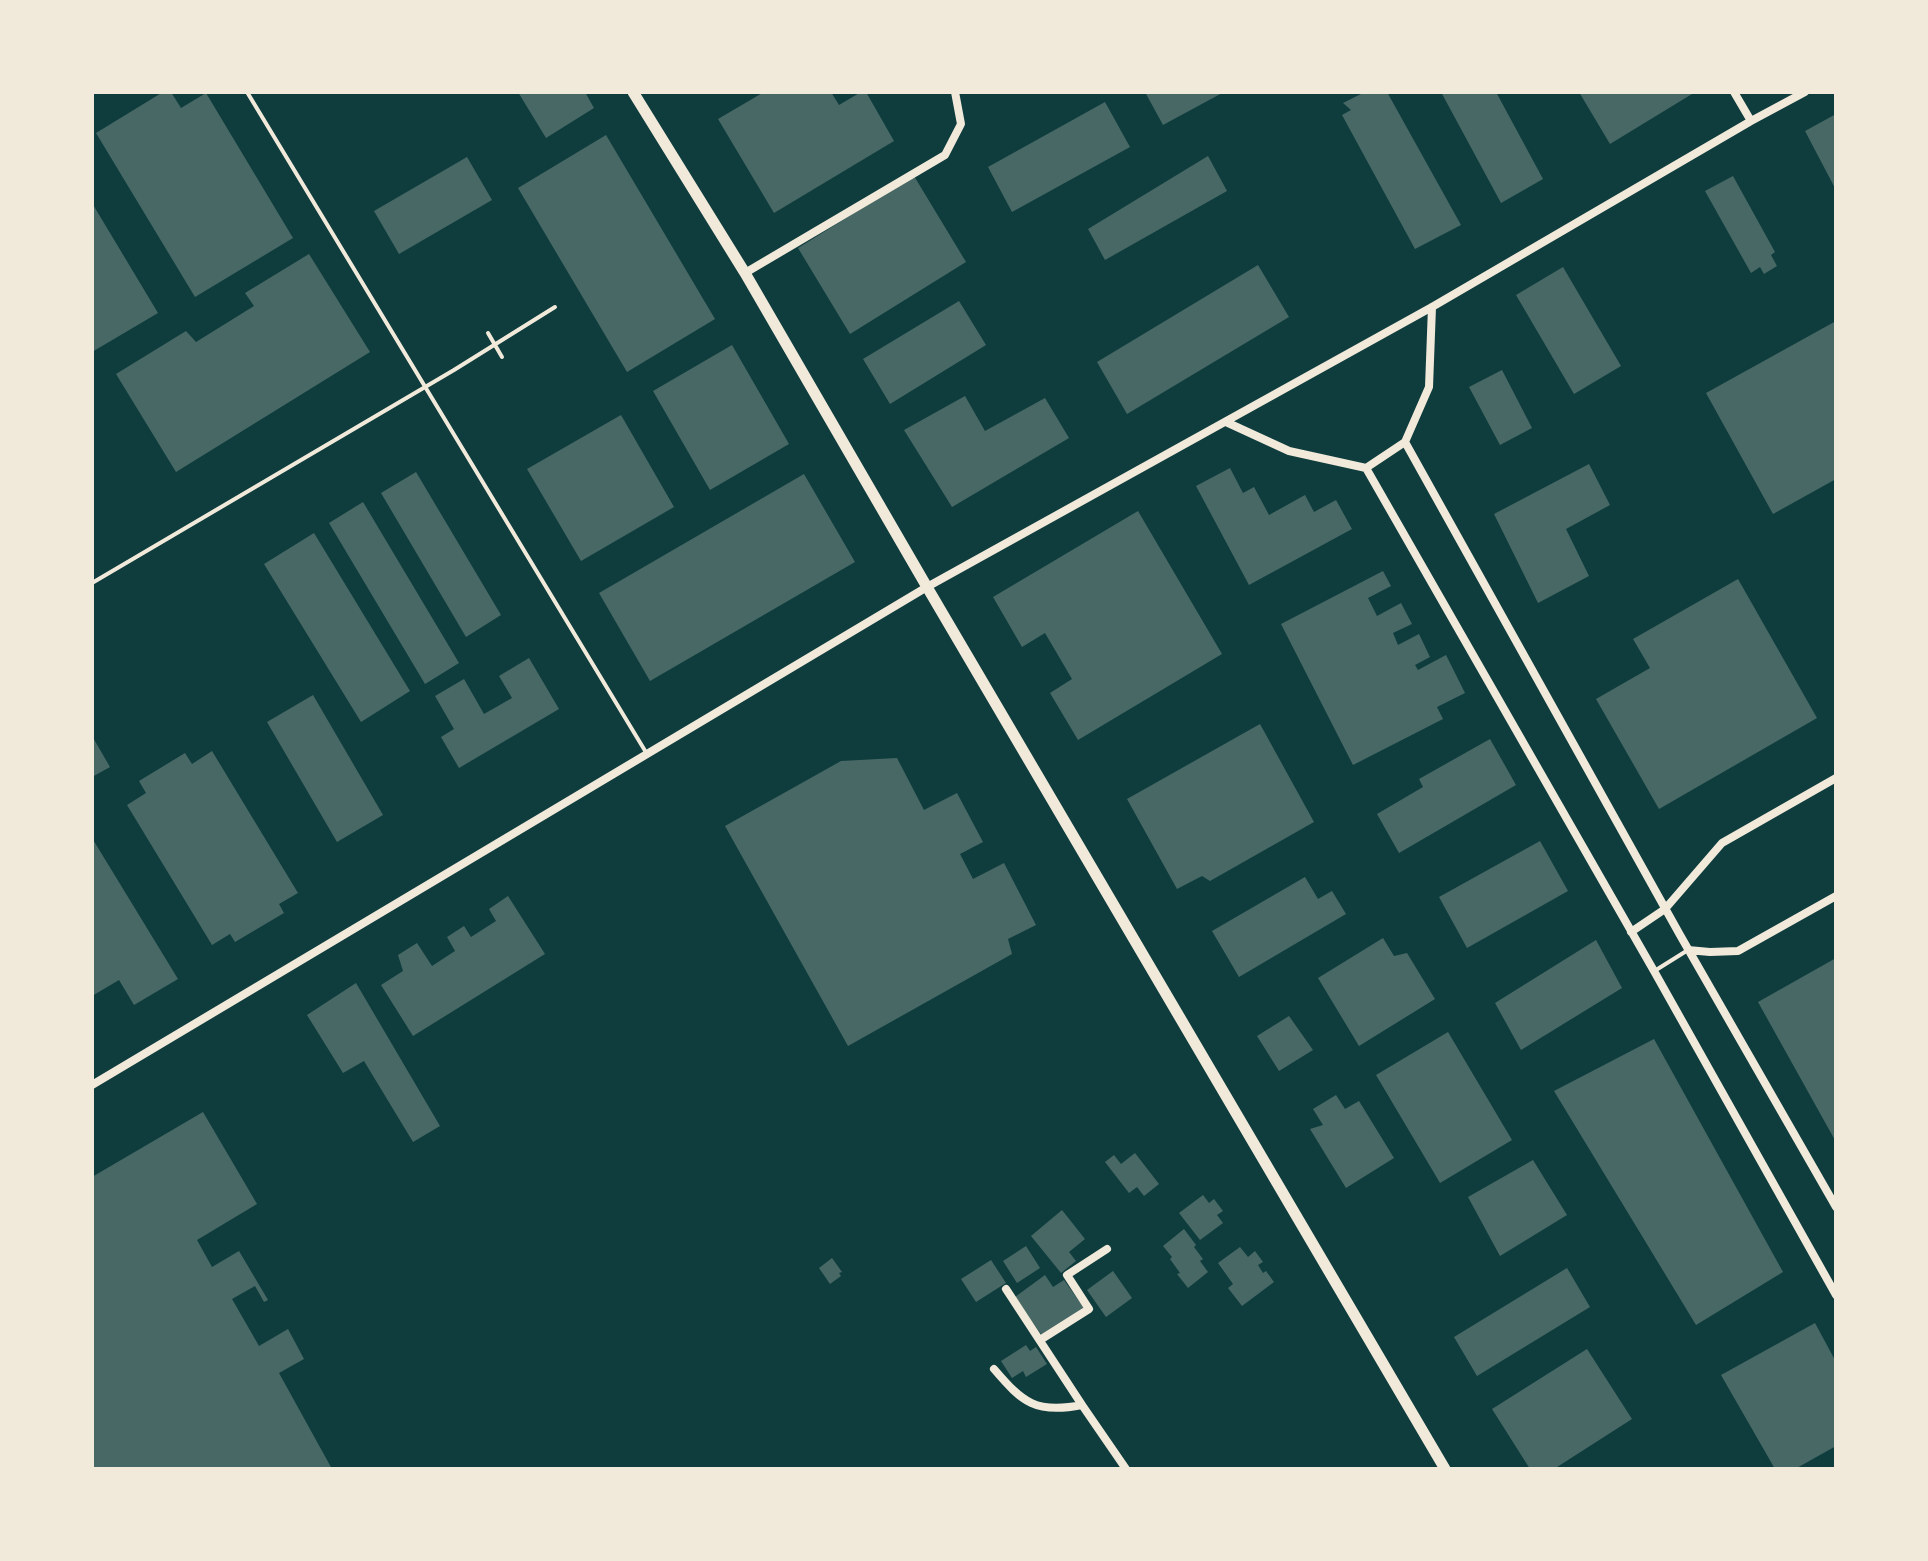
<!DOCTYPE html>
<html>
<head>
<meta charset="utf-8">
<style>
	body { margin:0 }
	#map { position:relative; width:1928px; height:1561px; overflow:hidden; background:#0f3d3e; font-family:"Titillium Web",sans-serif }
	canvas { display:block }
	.frame { position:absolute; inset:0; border:94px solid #f1e9da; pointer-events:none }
</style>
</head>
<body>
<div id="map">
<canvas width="1928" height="1561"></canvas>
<div class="frame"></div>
</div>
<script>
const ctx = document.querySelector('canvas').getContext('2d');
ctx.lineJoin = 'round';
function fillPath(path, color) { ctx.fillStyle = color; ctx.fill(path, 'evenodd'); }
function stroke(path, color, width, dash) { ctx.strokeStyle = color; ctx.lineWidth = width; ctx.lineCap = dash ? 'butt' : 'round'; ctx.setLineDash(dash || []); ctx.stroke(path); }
fillPath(new Path2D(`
	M163,92H171L181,108L206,93L293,238L195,297L96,133Z
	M518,92H585L594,108L546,138Z
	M764,92H831L839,105L861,92H866L894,141L774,213L718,119Z
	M1145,92H1224L1163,125Z
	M1365,92H1387L1461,225L1415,249L1342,115L1351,110L1343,103Z
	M1441,92H1496L1543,179L1501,203Z
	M1579,92H1691L1692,94L1610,144Z
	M1105,102L1130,147L1012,212L988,167Z
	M1836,114V190L1805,131Z
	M606,135L715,319L627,372L518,188Z
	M1208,156L1227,191L1105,260L1088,229Z
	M467,157L492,200L399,254L374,211Z
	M914,176L966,262L850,334L798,248Z
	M1733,176L1775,252L1771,255L1777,266L1764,274L1760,267L1751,273L1705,191Z
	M92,203L158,313L92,352Z
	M309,254L370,352L176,472L116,374L186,331L196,342L254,306L245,293Z
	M1258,265L1289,317L1127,414L1097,362Z
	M1563,267L1621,366L1574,394L1516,295Z
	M959,301L986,345L890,404L863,359Z
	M1836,321V479L1773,514L1706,393Z
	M732,345L789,444L710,490L653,391Z
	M1502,370L1532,428L1500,445L1469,387Z
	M965,396L985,431L1045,398L1069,438L952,507L904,430Z
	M621,415L674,507L581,561L527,469Z
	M1589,464L1610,505L1566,529L1589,576L1538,603L1494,514Z
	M1230,468L1243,493L1254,487L1269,515L1305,495L1314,512L1336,500L1352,529L1249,585L1196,486Z
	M416,472L501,615L466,637L381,493Z
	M804,474L855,562L650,681L599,593Z
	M363,502L459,663L425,684L329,523Z
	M1138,511L1222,654L1078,740L1050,693L1072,679L1045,633L1022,647L993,597Z
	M314,533L410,691L361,722L264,564Z
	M1383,571L1391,586L1368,598L1377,616L1401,603L1412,624L1393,633L1398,645L1419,634L1430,657L1415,665L1418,670L1446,655L1465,693L1437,707L1443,719L1353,765L1281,624Z
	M1738,579L1817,718L1659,809L1596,699L1650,668L1633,639Z
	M529,658L559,709L459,768L441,737L454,729L435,696L464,679L484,714L512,698L499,676Z
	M313,695L383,815L337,842L267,722Z
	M1260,724L1314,822L1210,881L1202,876L1177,889L1127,799Z
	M92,736L110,767L92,777Z
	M1490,739L1516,785L1399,853L1377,814L1423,787L1419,779Z
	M212,751L298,893L279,904L284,913L235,942L230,934L212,945L127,805L146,793L139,781L185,753L192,764Z
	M897,758L924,810L957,793L983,842L960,854L973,879L1004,863L1036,925L1008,939L1012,954L848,1046L725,826L841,761Z
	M92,838L178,979L134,1005L119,980L92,996Z
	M1540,841L1568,891L1467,948L1439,897Z
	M1305,877L1318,899L1332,891L1346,914L1239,977L1212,931Z
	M508,896L545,954L413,1036L381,985L403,971L398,955L417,943L432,966L455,951L447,937L464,926L471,937L496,921L489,909Z
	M1383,938L1394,956L1407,953L1435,999L1359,1046L1318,978Z
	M1596,940L1622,988L1521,1050L1495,1003Z
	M1836,958V1142L1758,1002Z
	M356,983L440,1126L413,1142L364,1061L343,1073L307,1015Z
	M1289,1016L1313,1050L1279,1071L1257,1036Z
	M1448,1032L1512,1140L1440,1183L1376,1075Z
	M1654,1039L1783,1272L1696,1325L1554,1091Z
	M1336,1095L1345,1109L1359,1101L1394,1158L1346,1188L1310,1129L1323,1125L1313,1109Z
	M203,1112L257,1204L197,1240L212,1267L239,1251L268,1300L264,1302L255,1286L232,1299L259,1346L288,1329L304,1359L279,1373L332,1469H92V1177Z
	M1135,1153L1159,1184L1144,1196L1137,1187L1129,1193L1105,1162L1114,1155L1121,1164Z
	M1533,1160L1567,1215L1500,1256L1468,1197Z
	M1203,1195L1209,1203L1214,1199L1223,1211L1217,1215L1223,1223L1200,1240L1179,1213Z
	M1062,1210L1085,1239L1069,1252L1076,1261L1061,1273L1031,1236Z
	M1184,1229L1196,1245L1194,1247L1203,1259L1200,1261L1208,1272L1188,1288L1177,1274L1180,1273L1170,1259L1172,1257L1163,1246Z
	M1026,1246L1040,1268L1017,1283L1003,1261Z
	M1240,1247L1248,1257L1255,1251L1263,1262L1258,1265L1263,1273L1266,1271L1274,1282L1242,1306L1228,1288L1233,1284L1218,1263Z
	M832,1258L842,1272L839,1273L841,1276L830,1284L819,1268Z
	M991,1260L1006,1283L976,1302L961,1279Z
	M1567,1268L1590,1307L1477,1376L1454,1337Z
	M1113,1271L1132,1298L1106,1317L1087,1290Z
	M1045,1275L1053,1287L1064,1280L1084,1308L1043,1337L1015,1297Z
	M1815,1323L1836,1362V1446L1795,1469H1775L1721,1375Z
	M1026,1345L1030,1351L1036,1347L1047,1364L1026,1377L1023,1371L1012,1378L1001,1361Z
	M1587,1349L1632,1419L1554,1469H1530L1492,1409Z`), '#486865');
stroke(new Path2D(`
	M247,92L647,754
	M92,93L93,92
	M488,333L502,357
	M92,583L454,370L555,307
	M1656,970L1688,950`), '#f1e9da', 4);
stroke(new Path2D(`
	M1734,92L1751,121
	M745,273L945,155L961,124L955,92
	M1226,422L1289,451L1366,468L1405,442L1429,387L1432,307
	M1405,442L1680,935L1836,1207
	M1366,468L1654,971L1836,1295
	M1631,932L1665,909L1722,843L1836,778
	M1688,950L1710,952L1738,951L1836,896
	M92,1085L927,587L1432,307L1751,121L1805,92
	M1006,1289L1082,1405
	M1040,1340L1089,1309L1067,1275L1107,1249
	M994,1369C1023,1403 1036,1414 1082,1405L1126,1469`), '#f1e9da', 8);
stroke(new Path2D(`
	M633,92L745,273L927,587L1445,1469`), '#f1e9da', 11);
</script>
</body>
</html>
